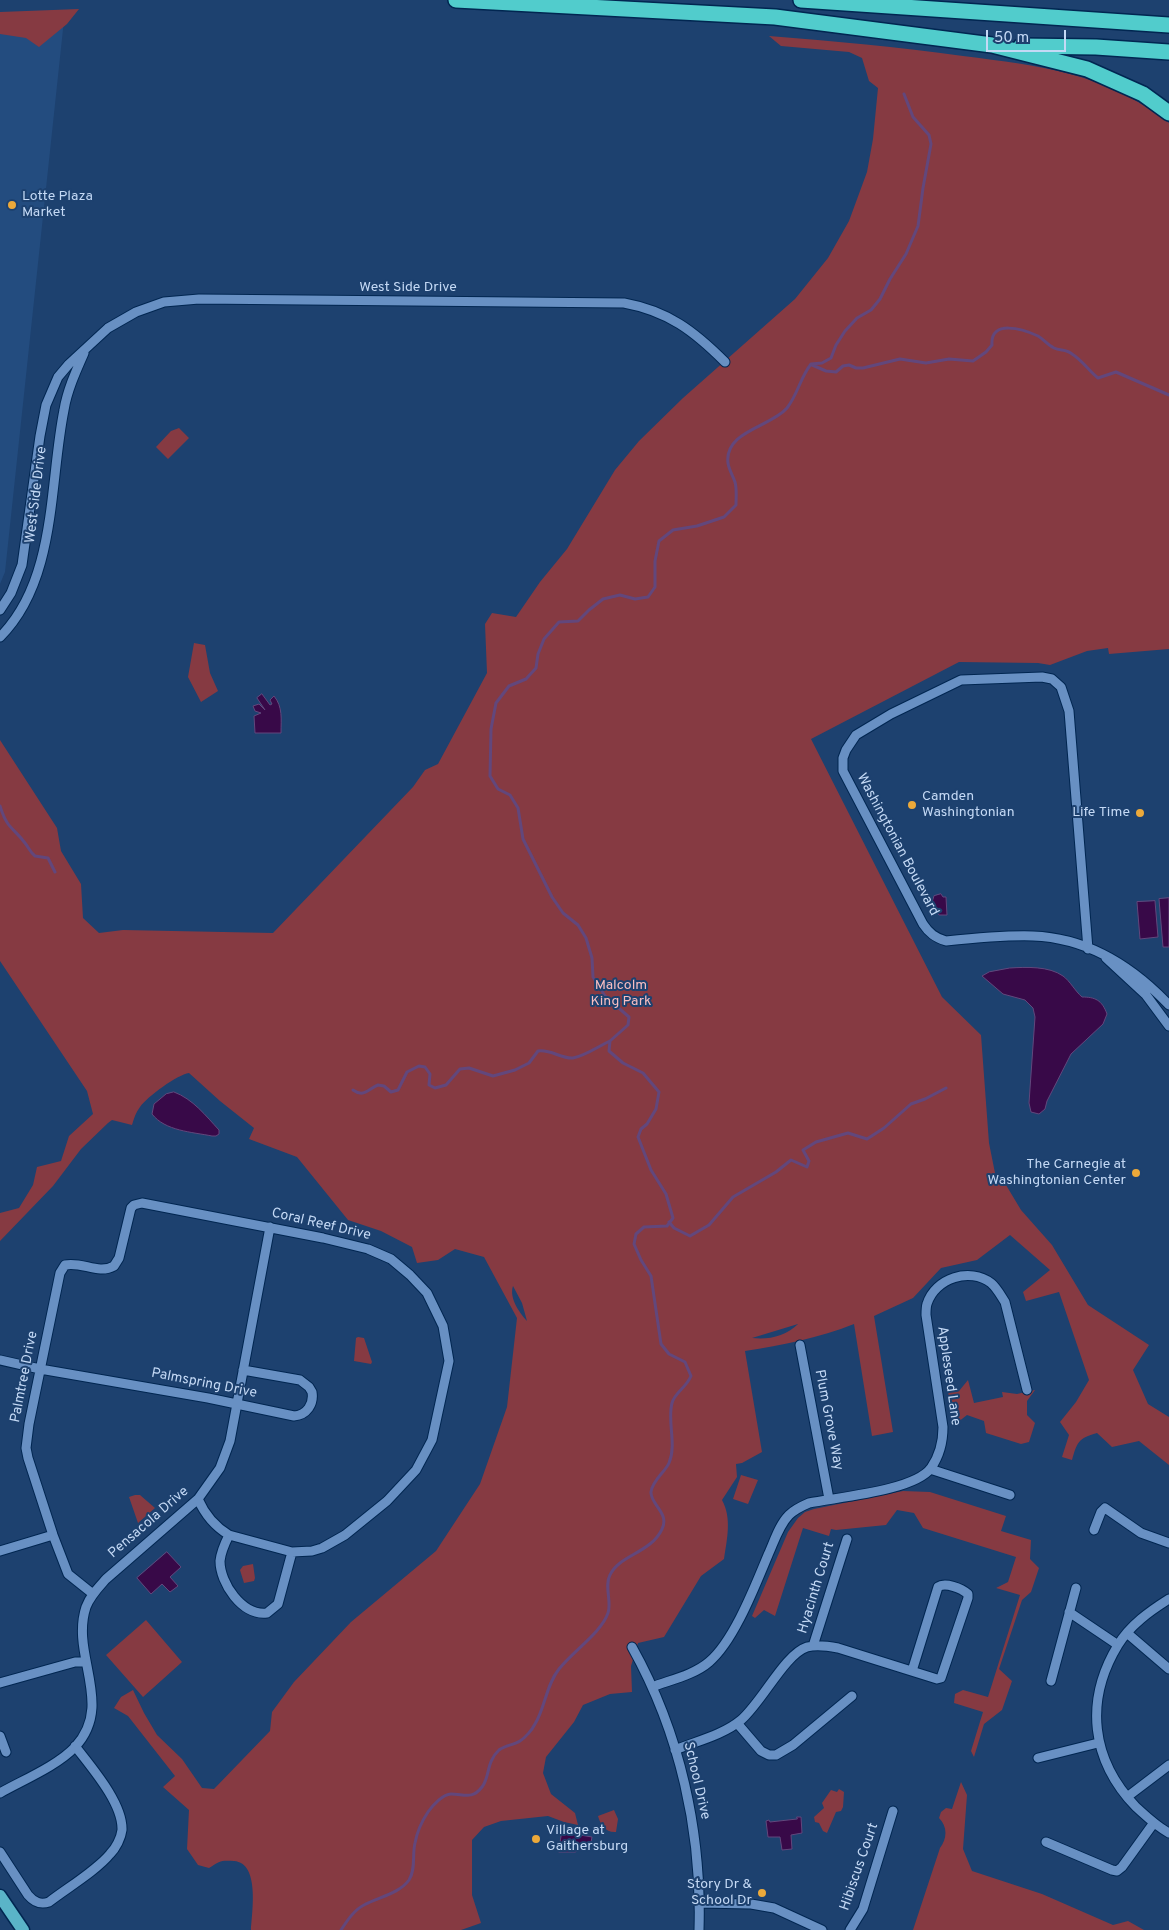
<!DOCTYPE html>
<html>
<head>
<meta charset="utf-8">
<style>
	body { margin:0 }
	#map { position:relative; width:1169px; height:1930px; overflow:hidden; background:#1d416f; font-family:Overpass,sans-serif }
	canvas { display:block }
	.scale { position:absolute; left:986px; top:30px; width:80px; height:22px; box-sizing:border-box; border:2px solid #c4d9f5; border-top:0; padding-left:6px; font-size:15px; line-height:18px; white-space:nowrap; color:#c4d9f5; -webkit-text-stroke:4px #1d416f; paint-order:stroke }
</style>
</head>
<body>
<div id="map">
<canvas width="1169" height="1930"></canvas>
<div class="scale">50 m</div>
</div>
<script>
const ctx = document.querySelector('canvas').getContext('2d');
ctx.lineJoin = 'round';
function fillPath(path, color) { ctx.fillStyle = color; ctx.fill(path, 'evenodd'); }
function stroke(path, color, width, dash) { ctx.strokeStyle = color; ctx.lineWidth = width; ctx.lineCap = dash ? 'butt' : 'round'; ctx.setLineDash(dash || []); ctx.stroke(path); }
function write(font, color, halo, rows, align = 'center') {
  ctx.font = font + ' Overpass,sans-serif'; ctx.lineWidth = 4; ctx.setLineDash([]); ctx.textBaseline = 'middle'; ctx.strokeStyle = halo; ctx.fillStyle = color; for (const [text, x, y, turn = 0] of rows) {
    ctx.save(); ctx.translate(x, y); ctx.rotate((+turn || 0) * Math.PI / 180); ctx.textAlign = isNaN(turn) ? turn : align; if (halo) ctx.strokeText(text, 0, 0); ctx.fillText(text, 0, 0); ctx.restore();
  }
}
fillPath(new Path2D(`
	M64,20L5,572L0,584V22Z`), '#234c7f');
fillPath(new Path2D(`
	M79,9L67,24L39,47L26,38L0,34V12Z
	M769,36C834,41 898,47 963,56C1041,66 1104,72 1169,123V649L1109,654L1108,648L1087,651L1050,665L1038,663L959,662L811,739L942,997L981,1035L989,1143L996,1178L1006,1185L1021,1210L1052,1245L1088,1305L1149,1345L1133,1370L1148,1404L1169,1417V1465L1139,1441L1112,1447L1097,1433C1078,1438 1077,1443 1072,1460L1062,1457L1069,1435L1060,1422L1076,1402L1089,1380L1059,1292L1026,1301L1023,1292L1050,1270L1010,1235L977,1260L941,1268L913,1298L874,1316L893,1432L872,1436L854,1324C819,1338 783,1345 745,1351L762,1452L742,1463L736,1464L737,1477L722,1500C732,1518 727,1539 724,1559L701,1576L664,1637L638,1643L631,1666L632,1692L610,1694L583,1705L574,1722L546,1757L543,1773L551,1794L575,1813L578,1825L564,1822L548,1816L501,1821L484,1827L472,1840V1895L481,1923L461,1930H251C252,1912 260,1863 234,1861C221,1860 220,1861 209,1868L198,1865L187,1849L189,1810L163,1787L175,1776L128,1716L114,1708L121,1697L133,1690L144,1713L157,1735L182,1759L202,1788L214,1789L270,1731L272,1712L294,1682L351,1622L436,1551L480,1484L507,1407L517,1318L484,1257L455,1249L438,1260L417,1263L412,1247L381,1231L348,1220L297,1157L249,1139L254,1128L220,1101L189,1073C177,1075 148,1096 140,1107C136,1112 134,1118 132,1125L112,1120L108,1123L81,1149L53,1186L0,1241V1213L19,1208L33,1185L37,1167L61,1161L69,1136L93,1114L87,1091L0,961V740L57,828L61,851L81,884L83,918L99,933L123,930L273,933L413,787L425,770L438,764L487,673L485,624L492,613L516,617L540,582L567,549L615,470L639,441L683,398L795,299L828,258L849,221L867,172L873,139L878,88L869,81L862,58L849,52L781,46ZM513,1286L522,1303L527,1321C519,1312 509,1298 513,1286ZM798,1324C786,1336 769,1340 752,1338Z
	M179,428L189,438L168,459L156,447L171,431Z
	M194,643L205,645L210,673L218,691L201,702L188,677Z
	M358,1337L364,1338L372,1362L371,1364L354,1361L356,1338Z
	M968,1380L974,1403L1003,1397L1002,1392L1017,1394L1035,1390L1027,1401V1415L1035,1423L1029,1442L1021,1444L986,1433L984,1421L967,1415L953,1426L947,1384L959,1391Z
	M741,1475L758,1480L748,1504L733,1499Z
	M903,1491L930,1492L1006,1516L1001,1531L1031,1540L1030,1559L1039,1568L1031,1592L1022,1600L999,1669L1012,1681L1002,1710L984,1724L974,1757L971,1751L983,1712L954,1703L955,1694L963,1690L988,1697L1020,1595L996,1588L1008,1582L1016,1557L923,1528L914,1513L897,1510L886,1525L836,1530L831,1529L829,1536L803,1528L775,1616L764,1610L755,1618L752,1616L788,1532L798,1518L805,1512L814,1509Z
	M135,1495H140L155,1508L138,1523L129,1497Z
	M253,1564L255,1578L254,1581L244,1583L240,1570L243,1566Z
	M146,1620L182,1662L143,1697L106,1655Z
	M961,1782L967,1795L963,1849L972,1871L1042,1894L1113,1925L1128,1921L1144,1930H913L940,1848C947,1839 948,1827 939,1818L941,1812L946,1808L952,1809Z
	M839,1789L844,1792L843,1807L841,1811L836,1812L827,1833L823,1831L819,1823L815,1822L814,1817L824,1808L822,1803L831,1790L837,1792Z
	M614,1810L618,1819L616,1832C606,1833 600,1824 598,1816Z`), '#863a42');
const water = new Path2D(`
	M262,694L270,705L272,704L270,700L274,696C283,707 281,719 281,733H255L254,716L261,713L255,711L253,706L259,704L265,710L257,698Z
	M941,894L943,897H946L947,915H939L931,905L934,896Z
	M1169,898V947H1163L1159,899Z
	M1155,901L1158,937L1140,939L1137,902Z
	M1010,968C1026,967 1049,966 1063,976C1070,981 1075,991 1082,997C1095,997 1102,1000 1107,1014L1103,1024L1071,1054L1047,1101L1045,1109L1039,1114L1031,1112L1029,1103L1035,1017L1033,1008L1025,1000L1003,994L982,976L989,972Z
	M174,1092C193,1099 206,1116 219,1130V1134L216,1136H212C192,1132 165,1131 152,1114L154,1104L166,1094Z
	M167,1552L181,1567L170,1577L178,1586L170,1592L162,1584L151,1594L137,1578Z
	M797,1817H801L802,1833L791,1835L792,1849L782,1850L780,1837H768L766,1821L769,1820L770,1822L797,1819Z
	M562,1832L592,1837L590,1847L575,1852H559Z`);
fillPath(water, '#380948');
stroke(water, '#62477c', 1);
stroke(new Path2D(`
	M812,365L826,371L836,372L843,366L849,365L856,368H863L900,359L926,363L949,359L973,361L986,352L992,345C990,319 1023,329 1038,336C1043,339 1048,345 1054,348C1060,351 1067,349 1072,354C1082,360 1089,371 1098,378L1116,372L1169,395
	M0,806C7,829 13,827 25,843C29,848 30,852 35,856L48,858L55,872
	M353,1090C364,1098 368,1089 378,1085L384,1086L391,1092L398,1090L407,1072L419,1066L425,1067L430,1074L429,1085L435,1088L446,1085L460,1069L469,1068L493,1076L515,1070L529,1063L538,1051C551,1049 561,1059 573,1058C585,1056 599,1046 610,1041
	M669,1222L674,1228L690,1236L709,1225L733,1197L776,1172L791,1160L807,1167L809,1161L803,1150L816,1142L848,1133L867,1139L884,1128L911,1104L925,1099L946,1088
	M341,1930C347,1921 354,1910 364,1905C378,1897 399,1894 409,1880C416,1869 412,1855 415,1843C417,1832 422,1821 428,1812C433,1805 443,1794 451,1794C464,1794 472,1800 482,1787C490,1777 486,1762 499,1750C505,1745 514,1745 520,1741C525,1738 532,1730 535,1724C545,1708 546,1685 559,1669C573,1651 601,1633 608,1613C612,1602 604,1586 610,1575C619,1555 651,1553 662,1529C670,1513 650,1504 651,1492C652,1481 665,1472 669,1463C677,1444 667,1422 672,1403C675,1392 686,1388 691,1376L685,1362L669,1354L661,1344L651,1276L641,1260L634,1244L636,1234L644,1227L667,1226L673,1218L666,1194L651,1170L638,1137L641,1129L647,1124L656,1109L659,1092L643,1073L623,1063L609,1051L610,1041L628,1025L629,1017L605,996L593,977L592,958L586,938L578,925L563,913L552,897L523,839L518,808L510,795L498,789L490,776L491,729L496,703L509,686L526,679L536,668L538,654L544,639L559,622L578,621L589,610L603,599L620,595L635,599L648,597L655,587V561L659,541L673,530L697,526L724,517L736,505C736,498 737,489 735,482C733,476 729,470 728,463C724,431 771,427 787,408C798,394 800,378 811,364L822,363L831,358L836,345L845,331L857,318L871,310L880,299L890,279L906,254L918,226L923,188L931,144L929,135L913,117L904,94`), '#62477c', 3);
const minor = new Path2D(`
	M0,610L11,593L22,565L40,436L46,405L58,377L69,364L108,328L136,312L164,302L199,299L624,303C668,311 694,331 725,362
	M0,637C57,580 49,484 64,410C67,391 76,371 84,353
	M1088,949L1069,711L1061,687L1052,679L1042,677L961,680L891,714L856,735L846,750L843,758V771L923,924C929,933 935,938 946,941C975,938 1004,935 1033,936C1088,938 1133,967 1169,1005
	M1106,958L1146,995L1169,1026
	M800,1345L829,1499
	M0,1360L40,1369L208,1398L294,1416C307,1415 314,1404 312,1392L309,1387L300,1380L243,1370
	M930,1469L1010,1495
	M1094,1530L1101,1512L1105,1508L1141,1533L1169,1543
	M229,1535C225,1543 221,1551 220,1561C220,1583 242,1616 267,1613L278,1604L292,1552
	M0,1551L53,1535
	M93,1594L68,1574L53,1535L28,1458L26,1448L29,1424L60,1273L65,1265C82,1261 98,1275 114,1266L119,1258L131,1208L134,1205L142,1203L323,1238L368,1249L391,1259L410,1275L427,1293L443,1326L449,1361L432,1440L416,1470L387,1501L345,1535L322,1548L312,1551L292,1552L229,1535C214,1526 205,1515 198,1499
	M1169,1599C1150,1611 1130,1625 1118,1645C1084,1701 1091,1760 1136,1807C1147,1817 1156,1826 1169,1833
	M1069,1612L1118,1645
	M1127,1633L1169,1669
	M813,1646L847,1539
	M632,1647C680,1733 702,1832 699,1930
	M1051,1681L1076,1588
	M0,1683L75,1662H86
	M652,1687C670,1680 694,1675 709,1662C734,1641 755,1586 768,1555C774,1542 779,1525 789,1515C795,1509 802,1506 809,1503C838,1497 914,1491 931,1468C940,1455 943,1442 943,1427L926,1315C926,1312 926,1307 927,1304C935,1278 970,1267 991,1283C997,1288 1001,1296 1005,1302L1027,1390
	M737,1723L761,1751L769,1755H776L793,1745L852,1696
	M0,1736L6,1752
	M675,1750C697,1741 723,1735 741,1720C762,1702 785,1654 807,1647C817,1644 828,1646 838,1648L937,1679L941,1678L968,1598V1594C961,1588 945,1582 938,1587L912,1671
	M1038,1758L1098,1743
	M0,1793C23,1780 57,1766 75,1747C115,1704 70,1655 86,1607C90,1596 98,1588 106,1579L198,1499L220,1468L230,1441L270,1227
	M1127,1797L1169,1765
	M1046,1842L1112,1870L1117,1871L1122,1867L1153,1824
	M0,1852L28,1895C34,1902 40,1905 49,1902C67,1888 96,1871 110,1854C116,1848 121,1838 122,1830C123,1803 91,1767 75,1746
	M700,1903L751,1904L774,1908L822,1930
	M850,1930L863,1909L893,1811`);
const major = new Path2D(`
	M0,1896L23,1930`);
const highway = new Path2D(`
	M456,0L775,17L992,45L1087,69L1143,94L1169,113
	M801,0L1169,25
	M1021,46L1096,47L1169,52`);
stroke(minor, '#012651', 11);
stroke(major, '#012651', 15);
stroke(highway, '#012651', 18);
stroke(minor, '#6890c3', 9);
stroke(major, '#5ab4c8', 12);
stroke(highway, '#51cccc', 15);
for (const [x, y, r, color] of [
	[12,205,5,"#eca93a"],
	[912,805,5,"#eca93a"],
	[1140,813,5,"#eca93a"],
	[1136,1173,5,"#eca93a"],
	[536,1839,5,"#eca93a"],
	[762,1893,5,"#eca93a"]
]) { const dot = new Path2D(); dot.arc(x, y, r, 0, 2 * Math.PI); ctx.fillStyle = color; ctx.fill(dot); stroke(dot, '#1d416f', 2); }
write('14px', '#c4d9f5', '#1d416f', [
	["Lotte Plaza",22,197],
	["Market",22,213],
	["Camden",922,797],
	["Washingtonian",922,813],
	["Life Time",1130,813,"right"],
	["The Carnegie at",1126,1165,"right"],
	["Washingtonian Center",1126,1181,"right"],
	["Village at",546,1831],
	["Gaithersburg",546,1847],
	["Story Dr &",752,1885,"right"],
	["School Dr",752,1901,"right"]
], 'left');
write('14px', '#c4d9f5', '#1d416f', [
	["West Side Drive",408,288],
	["West Side Drive",37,495,-83],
	["Washingtonian Boulevard",897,845,62],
	["Coral Reef Drive",321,1225,13],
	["Appleseed Lane",948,1376,82],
	["Palmtree Drive",25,1377,-79],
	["Palmspring Drive",204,1384,11],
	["Plum Grove Way",828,1420,79],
	["Pensacola Drive",149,1523,-41],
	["Hyacinth Court",817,1588,-73],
	["School Drive",696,1781,77],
	["Hibiscus Court",860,1867,-71]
]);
write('14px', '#f8bdc0', '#1d416f', [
	["Malcolm",621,986],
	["King Park",621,1002]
]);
</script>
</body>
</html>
